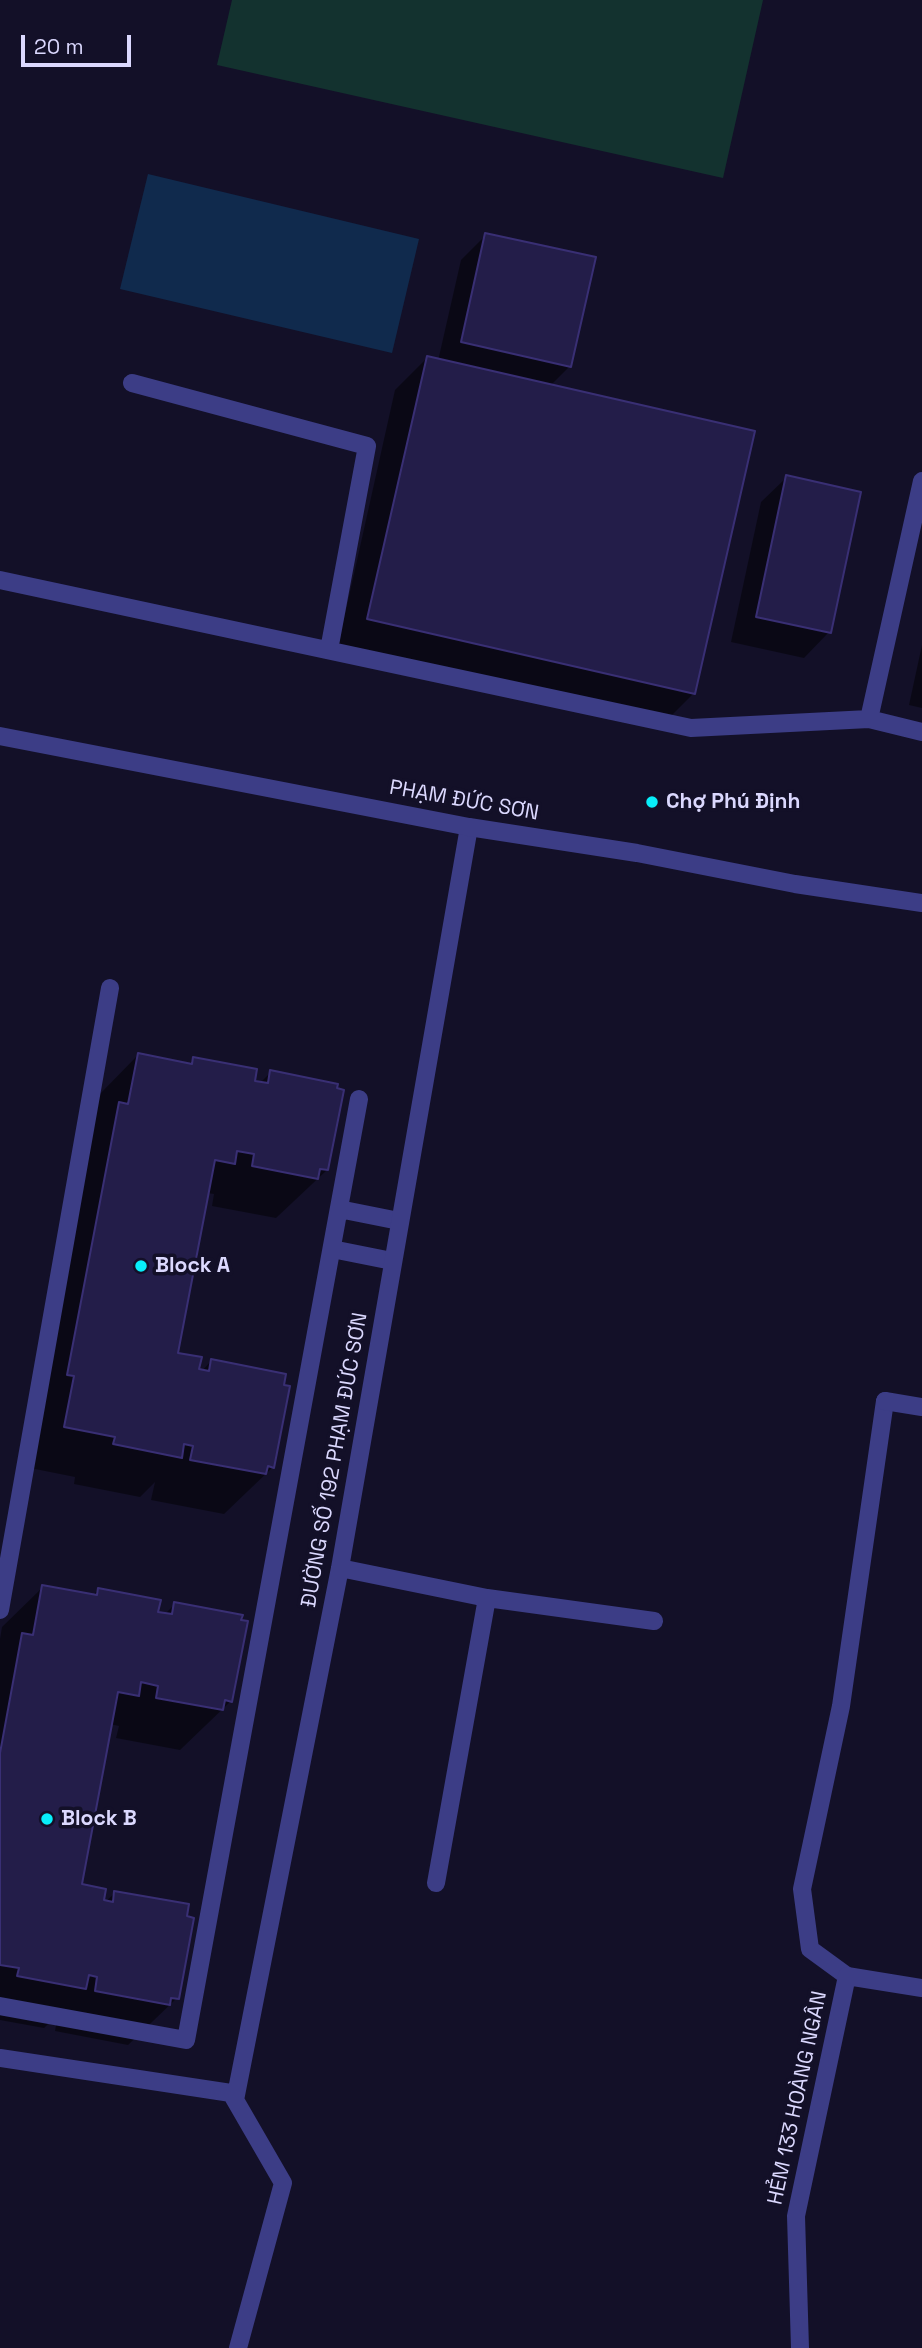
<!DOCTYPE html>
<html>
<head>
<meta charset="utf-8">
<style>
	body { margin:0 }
	#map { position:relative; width:922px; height:2348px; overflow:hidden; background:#131028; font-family:"Space Grotesk",sans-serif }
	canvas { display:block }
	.scale { position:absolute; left:21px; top:35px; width:110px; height:32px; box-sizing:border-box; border:4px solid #dbd8fe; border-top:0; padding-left:9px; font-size:21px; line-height:24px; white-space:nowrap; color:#dbd8fe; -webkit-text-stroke:5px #131028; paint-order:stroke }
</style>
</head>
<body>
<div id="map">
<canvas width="922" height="2348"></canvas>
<div class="scale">20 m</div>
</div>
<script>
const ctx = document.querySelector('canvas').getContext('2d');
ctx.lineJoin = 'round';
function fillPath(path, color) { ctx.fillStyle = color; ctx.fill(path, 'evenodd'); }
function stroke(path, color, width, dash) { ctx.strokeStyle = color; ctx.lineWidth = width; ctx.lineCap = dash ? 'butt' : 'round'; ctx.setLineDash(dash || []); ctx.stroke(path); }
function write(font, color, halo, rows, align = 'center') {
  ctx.font = font + ' "Space Grotesk",sans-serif'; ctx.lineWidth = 7; ctx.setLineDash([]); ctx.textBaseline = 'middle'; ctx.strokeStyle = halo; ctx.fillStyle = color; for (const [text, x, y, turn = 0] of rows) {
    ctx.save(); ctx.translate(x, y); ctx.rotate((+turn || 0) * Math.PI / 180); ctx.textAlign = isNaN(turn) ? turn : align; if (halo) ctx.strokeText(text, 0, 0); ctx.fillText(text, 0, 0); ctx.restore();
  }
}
fillPath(new Path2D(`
	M232,0H763L723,178L217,65Z`), '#13322f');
fillPath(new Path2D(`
	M148,174L419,239L392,353L120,289Z`), '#102a4d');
fillPath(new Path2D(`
	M486,235L570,366L550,386L694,693L662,725L337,650L395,390L427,358L438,361L461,260Z
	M787,477L829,632L804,658L731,642L761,502Z
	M922,645V708L909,705Z
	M138,1055L188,1065L194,1059L260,1083L271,1072L327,1170L276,1218L212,1206L214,1194L207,1193L176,1354L202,1371L211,1361L273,1467L224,1514L151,1500L155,1482L140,1497L74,1484L75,1477L25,1467L98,1096Z
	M43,1587L92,1596L98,1590L164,1615L175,1604L231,1701L180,1750L116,1738L119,1726L110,1724L80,1886L105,1902L115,1893L177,1998L128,2045L55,2031L58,2014L44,2028L0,2020V1639L2,1627Z`), '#0007');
const building = new Path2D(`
	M485,233L596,257L571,367L461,342Z
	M427,356L755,431L695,694L367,619Z
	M786,475L861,492L831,633L756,617Z
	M138,1053L192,1064L193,1057L257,1069L255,1081L268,1083L270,1070L338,1084L337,1088L344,1090L328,1170L320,1169L318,1179L252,1166L254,1154L237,1151L235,1164L215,1160L178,1353L202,1357L199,1369L209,1371L211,1359L286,1374L284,1385L290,1386L274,1468L268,1466L266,1474L190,1460L193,1446L184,1444L182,1458L113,1444L115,1437L64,1427L74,1376L67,1375L119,1102L128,1104Z
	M42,1585L97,1595L98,1588L161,1600L158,1612L172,1614L174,1602L243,1615L241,1620L248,1621L232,1702L225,1700L223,1710L156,1698L158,1686L141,1682L139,1696L118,1692L82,1884L106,1889L104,1900L113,1902L114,1891L189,1904L187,1916L194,1918L179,1999L171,1998L170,2005L95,1991L97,1977L89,1975L86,1989L17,1976L19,1968L0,1965V1753L22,1633L33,1635Z`);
fillPath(building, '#231d49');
stroke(building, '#392f74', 2);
stroke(new Path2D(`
	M132,383L367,446L329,650
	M922,481L869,719L922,732
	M0,580L691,728L869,719
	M339,1209L399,1221
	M332,1249L392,1261
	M0,1610L110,988
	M847,1976L810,1949L802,1889L841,1706L885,1401
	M0,2006L186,2040L359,1099`), '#3c3d86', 18);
stroke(new Path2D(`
	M885,1401L922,1407
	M340,1568L487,1598L654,1621
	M436,1883L487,1598
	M0,2058L231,2093L283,2183L238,2348
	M235,2100L340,1568L469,827
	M800,2348L796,2216L847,1976L922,1988`), '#3c3d86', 18);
stroke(new Path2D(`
	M0,736L469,827L637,853L795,884L922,903`), '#3c3d86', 18);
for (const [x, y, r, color] of [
	[652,802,7,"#08eefa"],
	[141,1266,7,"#08eefa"],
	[47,1819,7,"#08eefa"]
]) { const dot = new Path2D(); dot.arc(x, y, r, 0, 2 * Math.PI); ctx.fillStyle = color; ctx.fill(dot); stroke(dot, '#131028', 2.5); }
write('21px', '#dbd8fe', '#131028', [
	["PHẠM ĐỨC SƠN",464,801,10],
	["ĐƯỜNG SỐ 192 PHẠM ĐỨC SƠN",335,1460,-80],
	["HẺM 133 HOÀNG NGÂN",798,2098,-78]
]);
write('bold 21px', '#dbd8fe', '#131028', [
	["Chợ Phú Định",666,802],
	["Block A",155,1266],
	["Block B",61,1819]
], 'left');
</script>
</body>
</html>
